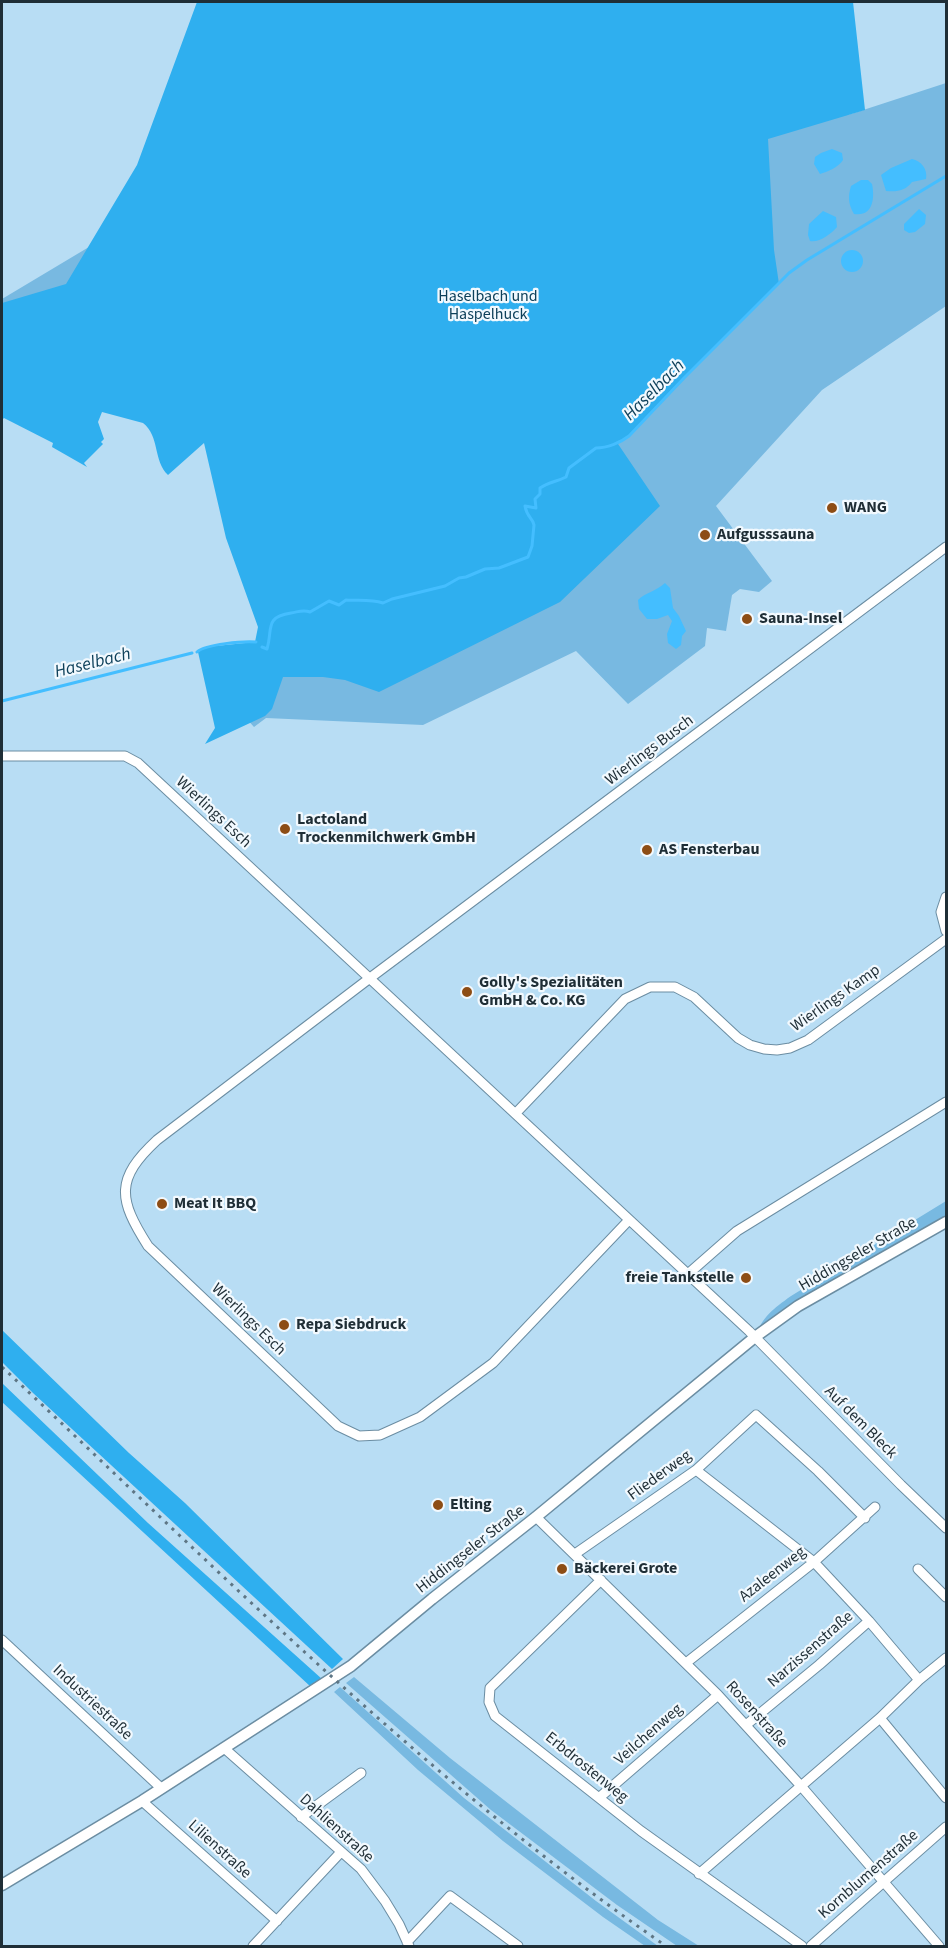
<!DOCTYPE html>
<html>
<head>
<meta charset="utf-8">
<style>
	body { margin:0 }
	#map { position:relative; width:948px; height:1948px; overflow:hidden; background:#b8ddf4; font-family:"Source Sans 3",sans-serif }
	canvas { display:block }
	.frame { position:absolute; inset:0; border:3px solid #1f2e36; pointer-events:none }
</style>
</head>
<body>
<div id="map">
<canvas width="948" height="1948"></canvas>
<div class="frame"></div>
</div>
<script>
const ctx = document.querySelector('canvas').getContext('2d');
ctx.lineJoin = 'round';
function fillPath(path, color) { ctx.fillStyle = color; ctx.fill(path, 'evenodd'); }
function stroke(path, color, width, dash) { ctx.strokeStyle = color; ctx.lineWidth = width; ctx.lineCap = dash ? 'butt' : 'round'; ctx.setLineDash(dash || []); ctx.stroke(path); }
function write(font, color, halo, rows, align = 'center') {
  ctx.font = font + ' "Source Sans 3",sans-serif'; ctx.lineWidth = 4.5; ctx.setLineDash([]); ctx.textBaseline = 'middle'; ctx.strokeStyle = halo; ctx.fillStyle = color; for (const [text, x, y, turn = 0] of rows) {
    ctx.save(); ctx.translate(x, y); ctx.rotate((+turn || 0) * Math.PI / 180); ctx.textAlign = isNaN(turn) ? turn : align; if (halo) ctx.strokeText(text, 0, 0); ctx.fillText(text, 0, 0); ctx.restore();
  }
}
fillPath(new Path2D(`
	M946,83V306L822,390L716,506L772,581L759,592L740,589L732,595L726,631L707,628L705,646L628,704L576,651L423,725L266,718L254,727L244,716L273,626L211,437L53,389L2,418V299L104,238L851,114Z
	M946,1201V1222L755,1337C763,1316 773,1309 791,1296Z
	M354,1677L450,1758L658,1920L699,1946H677L617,1905L491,1810L346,1683Z
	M340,1687L464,1798L596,1901L658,1946H645L603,1917L503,1841L418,1770L334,1692Z`), '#78b9e1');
fillPath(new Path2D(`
	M197,2H853L865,110L768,139L774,250L779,284L714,348L629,437L618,444L660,506L560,602L379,692L345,680L323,677H283L272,709L265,716L205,744L215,728L198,652L206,647L255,642L258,627L226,538L204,443L168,475C153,461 160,436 143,423L102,412L98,422L104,439L101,442L103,444L84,463L87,467L52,447L53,443L4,418L2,420V303L66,284L137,165Z
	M2,1330L129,1453L185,1503L343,1659L332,1669L33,1393L2,1362Z
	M2,1383L148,1523L322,1679L311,1687L2,1402Z`), '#2fafef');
fillPath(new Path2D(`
	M832,149L842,153L843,160C839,167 827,172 820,174L814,164L815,157L821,153Z
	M912,159C921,161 928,169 926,179L912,182C905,191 897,192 886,191L881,175L891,168Z
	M861,180H868L872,184C875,198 873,217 854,214C848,204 848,196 851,186Z
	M919,209L926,215L925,224L915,232L909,233L904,230V224Z
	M823,211L836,217L837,227C831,234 819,243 810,241L808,235L809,224Z
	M841 261a11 11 0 1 1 22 0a11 11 0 1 1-22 0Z
	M665,583L670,588L673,608L679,616L686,631L682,636L681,645L676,649L668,643L667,634L672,621L668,615L657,619H647L639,609L638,600C646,592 655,592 665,583Z`), '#44beff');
stroke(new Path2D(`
	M262,647L267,649C273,629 264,617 291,613C298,612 303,609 310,612L329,601L339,605L346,600C359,601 371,599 383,603L392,599L445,586L459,578L466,577L485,569L499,568L528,557L532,546L534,525C533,518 527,518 525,506L536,508L535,499L540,494V488C549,482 556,482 566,477L569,468L596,448C607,448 620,443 629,436L684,378L789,273L807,260L946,176
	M197,652C206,644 244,641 256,642
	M2,701L192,653`), '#44beff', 3);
const minor = new Path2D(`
	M2,756H125L138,763L749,1331L901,1485L946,1528
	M946,897L941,912L946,931
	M516,1113L625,999L650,987H675L694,997L738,1038L750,1045L764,1049L777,1050L790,1048L808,1040L946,939
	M628,1221L493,1363L420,1417L380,1435L359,1436L338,1426L148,1246C118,1199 115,1179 157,1140L370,978L946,547
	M688,1274L737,1231L946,1102
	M696,1470L814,1562L869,1621L919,1680
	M536,1517L718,1695L801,1786L939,1946
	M575,1554L696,1470L756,1415L818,1471L865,1518
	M918,1569L946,1597
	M601,1580L490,1688L489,1702L495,1716L641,1831L802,1946
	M2,1640L161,1788
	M686,1663L814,1562L875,1507
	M880,1718L946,1798
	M746,1725L819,1665L869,1621
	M224,1748L361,1869L385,1901L399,1924L409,1946
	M600,1797L718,1695
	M142,1801L277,1921
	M301,1817L361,1773
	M699,1874L880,1718L919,1680L946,1658
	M407,1942L450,1896L518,1946
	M253,1946L341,1852
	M811,1946L946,1827`);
const tertiary = new Path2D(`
	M2,1885L142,1801L351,1666L432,1599L536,1517L755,1337L798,1306L946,1222`);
stroke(minor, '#6b8da2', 11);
stroke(tertiary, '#6b8da2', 13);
stroke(minor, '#fff', 9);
stroke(tertiary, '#fff', 10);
stroke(new Path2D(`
	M2,1367C216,1568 424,1779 666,1946`), '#5e7685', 3, [3, 6]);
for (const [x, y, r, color] of [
	[832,508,6,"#8d4d15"],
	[705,535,6,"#8d4d15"],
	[747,619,6,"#8d4d15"],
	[285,829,6,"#8d4d15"],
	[647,850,6,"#8d4d15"],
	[467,992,6,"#8d4d15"],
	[162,1204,6,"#8d4d15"],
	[746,1278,6,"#8d4d15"],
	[284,1325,6,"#8d4d15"],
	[438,1505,6,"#8d4d15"],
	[562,1569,6,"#8d4d15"]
]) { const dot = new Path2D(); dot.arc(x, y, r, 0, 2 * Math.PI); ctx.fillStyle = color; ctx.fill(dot); stroke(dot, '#f2f9fe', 2); }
write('16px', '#0d405a', '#f2f9fe', [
	["Haselbach und",488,297],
	["Haspelhuck",488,315]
]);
write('bold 16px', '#1f2e36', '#f2f9fe', [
	["WANG",844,508],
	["Aufgusssauna",717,535],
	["Sauna-Insel",759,619],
	["Lactoland",297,820],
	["Trockenmilchwerk GmbH",297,838],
	["AS Fensterbau",659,850],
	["Golly's Spezialitäten",479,983],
	["GmbH & Co. KG",479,1001],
	["Meat It BBQ",174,1204],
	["freie Tankstelle",734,1278,"right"],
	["Repa Siebdruck",296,1325],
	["Elting",450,1505],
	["Bäckerei Grote",574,1569]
], 'left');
write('16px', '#1f2e36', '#f2f9fe', [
	["Wierlings Busch",650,751,-37],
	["Wierlings Esch",213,813,43],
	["Wierlings Kamp",836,999,-35],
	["Hiddingseler Straße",858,1255,-30],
	["Wierlings Esch",248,1320,44],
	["Auf dem Bleck",860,1423,45],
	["Fliederweg",660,1476,-36],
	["Hiddingseler Straße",471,1550,-38],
	["Azaleenweg",773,1575,-38],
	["Narzissenstraße",811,1650,-41],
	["Industriestraße",92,1703,43],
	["Rosenstraße",756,1715,48],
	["Veilchenweg",649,1735,-41],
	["Erbdrostenweg",586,1768,39],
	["Dahlienstraße",336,1829,42],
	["Lilienstraße",219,1850,42],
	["Kornblumenstraße",869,1875,-41]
]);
write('italic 18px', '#0c3f59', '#f2f9fe', [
	["Haselbach",655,391,-45],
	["Haselbach",93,664,-14]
]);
</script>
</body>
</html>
